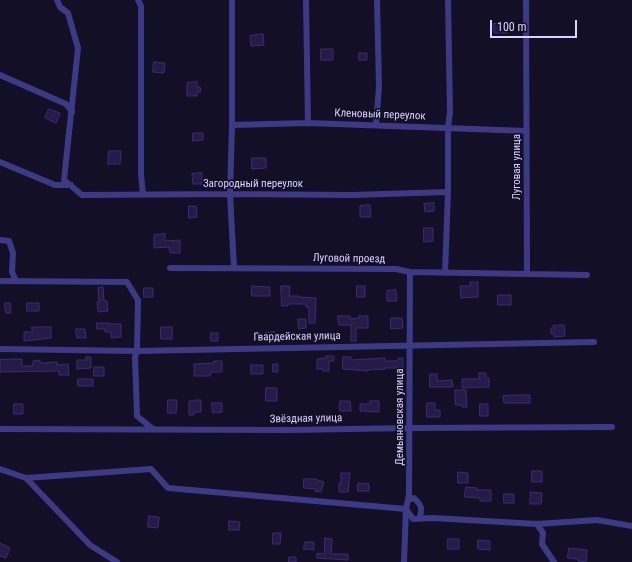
<!DOCTYPE html>
<html>
<head>
<meta charset="utf-8">
<style>
	body { margin:0 }
	#map { position:relative; width:632px; height:562px; overflow:hidden; background:#130f26; font-family:"Roboto Condensed",sans-serif }
	canvas { display:block }
	.scale { position:absolute; left:490px; top:20px; width:87px; height:18px; box-sizing:border-box; border:2px solid #d9d4ff; border-top:0; padding-left:5px; font-size:12px; line-height:14px; white-space:nowrap; color:#d9d4ff; -webkit-text-stroke:3px #130f26; paint-order:stroke }
</style>
</head>
<body>
<div id="map">
<canvas width="632" height="562"></canvas>
<div class="scale">100 m</div>
</div>
<script>
const ctx = document.querySelector('canvas').getContext('2d');
ctx.lineJoin = 'round';
function fillPath(path, color) { ctx.fillStyle = color; ctx.fill(path, 'evenodd'); }
function stroke(path, color, width, dash) { ctx.strokeStyle = color; ctx.lineWidth = width; ctx.lineCap = dash ? 'butt' : 'round'; ctx.setLineDash(dash || []); ctx.stroke(path); }
function write(font, color, halo, rows, align = 'center') {
  ctx.font = font + ' "Roboto Condensed",sans-serif'; ctx.lineWidth = 3.5; ctx.setLineDash([]); ctx.textBaseline = 'middle'; ctx.strokeStyle = halo; ctx.fillStyle = color; for (const [text, x, y, turn = 0] of rows) {
    ctx.save(); ctx.translate(x, y); ctx.rotate((+turn || 0) * Math.PI / 180); ctx.textAlign = isNaN(turn) ? turn : align; if (halo) ctx.strokeText(text, 0, 0); ctx.fillText(text, 0, 0); ctx.restore();
  }
}
const building = new Path2D(`
	M506,23L507,33H494L493,24Z
	M263,34L264,45L251,46L250,36Z
	M321,49H333V60H321Z
	M359,53H367V60H359Z
	M154,62L165,63L164,73L153,72Z
	M197,82V87H200L201,92H197V96H187V83Z
	M49,109L60,113L56,123L45,118Z
	M193,133H203V140L193,141Z
	M109,151H121L120,164H108Z
	M252,158H266V168L252,169Z
	M202,173V184H193L192,174Z
	M434,203V211L425,212L424,204Z
	M370,205L371,217H360V206Z
	M189,206H196L197,217L189,218Z
	M424,228H433V241L424,242Z
	M165,234V241L180,240V253H170L169,247L154,248V235Z
	M470,282H478V297L461,298L460,286H470Z
	M252,286L270,287V296H252Z
	M281,286H290L289,296H299V297L316,298L315,323H309V307H306V304H288V306H282Z
	M357,286H365V297H357Z
	M103,287L104,301H107L108,311L98,312L97,302H99L98,288Z
	M144,288H153V297H144Z
	M396,290L397,301H387V291Z
	M498,295H511V305H498Z
	M5,303H10L11,313H6Z
	M27,303H39V311H27Z
	M338,316H350V319L359,318V316H368V328H356V341H351V325H339Z
	M391,318H402L403,328L391,329Z
	M298,319H306V328L299,329Z
	M97,323H109V324H121V337L111,338V332H105V329H97Z
	M564,325L565,336L554,337V334H551V328H553V326Z
	M32,327H51V338L24,341V332H32Z
	M161,327H172V339H161Z
	M76,329H85L86,338H77Z
	M275,332V340L265,341V333Z
	M211,333H218V341H211Z
	M326,356H334V361H329V371H323V369H317V359L326,358Z
	M86,357H91V368L77,369V360H86Z
	M343,357H351V360L385,358V361H398V358H403V368H385V369L368,370V371L343,369Z
	M13,359H22V366H33V361L40,360V363L57,362V365L68,364L69,375H59V371L0,372V360Z
	M214,361H222V372H211L210,376H194V364L214,363Z
	M273,364H278V372H273Z
	M251,365H263V374H251Z
	M94,367H104V376H94Z
	M479,373H486V378H489V387L462,388V379H479Z
	M430,374H437V381L452,380L453,387H430Z
	M78,379H93V386H78Z
	M266,388H277V401H266Z
	M455,390H466L467,407H462V405H456Z
	M521,395H530V403H504L503,396Z
	M168,400H177L176,413H168Z
	M195,400H201V412H194V415H189V401H195Z
	M340,401H350L351,411H340Z
	M370,401H379V412L360,411V404H370Z
	M212,403H222V412L213,413Z
	M427,403H435V410H440V417H427Z
	M14,404H23V414H14Z
	M480,404H488V416H480Z
	M532,471H542V482H532Z
	M458,472L468,473V483H458Z
	M341,473H350L348,492H339V483H341Z
	M304,479H315L324,482L321,492L315,491L316,489L304,488Z
	M358,483L369,484V491H358Z
	M466,487L477,488L476,490H491V501H480V498L465,497Z
	M531,492L542,493L541,504H530Z
	M504,494H514V503H504Z
	M149,516L159,517L158,528L148,527Z
	M229,521L240,522L239,530H229Z
	M273,533H281L280,544H273Z
	M325,538L332,539L331,554H348V560L317,558V553L324,554Z
	M448,539H459V549H448Z
	M478,540L490,541V550L478,549Z
	M305,542H314V550L304,549Z
	M0,543L10,548L6,558L0,556Z
	M569,548L587,550L586,562L578,561V559L568,558Z
	M289,557H296V562H289Z`);
fillPath(building, '#241b47');
stroke(building, '#3b2d73', 1);
stroke(new Path2D(`
	M57,0L60,7L68,13L78,48L64,180L82,195L230,194L352,195L448,192
	M138,0L141,6V175L143,194
	M232,0V125L230,194L234,268
	M306,0L308,123
	M526,0L527,274
	M0,75L66,104L72,112
	M232,125L308,123L527,131
	M376,125L379,87L377,0
	M0,162L55,185H71
	M0,240L9,241L13,253L12,272L16,281
	M170,268L396,269L410,272L587,275
	M445,273L448,192V127L450,112L448,0
	M0,281L127,282L138,300L137,351L135,357L137,416L153,429
	M0,349L137,351L594,342
	M0,429L290,430L410,428L612,427
	M0,469L26,478L151,469L168,488L406,509L413,519L433,518L537,524L597,520L632,526
	M26,478L90,545L117,562
	M408,500L414,498C422,506 422,507 420,518
	M537,524L543,533L542,544L554,562
	M404,562L406,509L409,495L410,272`), '#3d3a85', 6);
write('11px', '#d9d4ff', '#130f26', [
	["Кленовый переулок",380,115,2],
	["Луговая улица",517,167,-90],
	["Загородный переулок",253,184],
	["Луговой проезд",349,259,1],
	["Гвардейская улица",297,337,-1],
	["Демьяновская улица",400,417,-90],
	["Звёздная улица",306,419,-1]
]);
</script>
</body>
</html>
